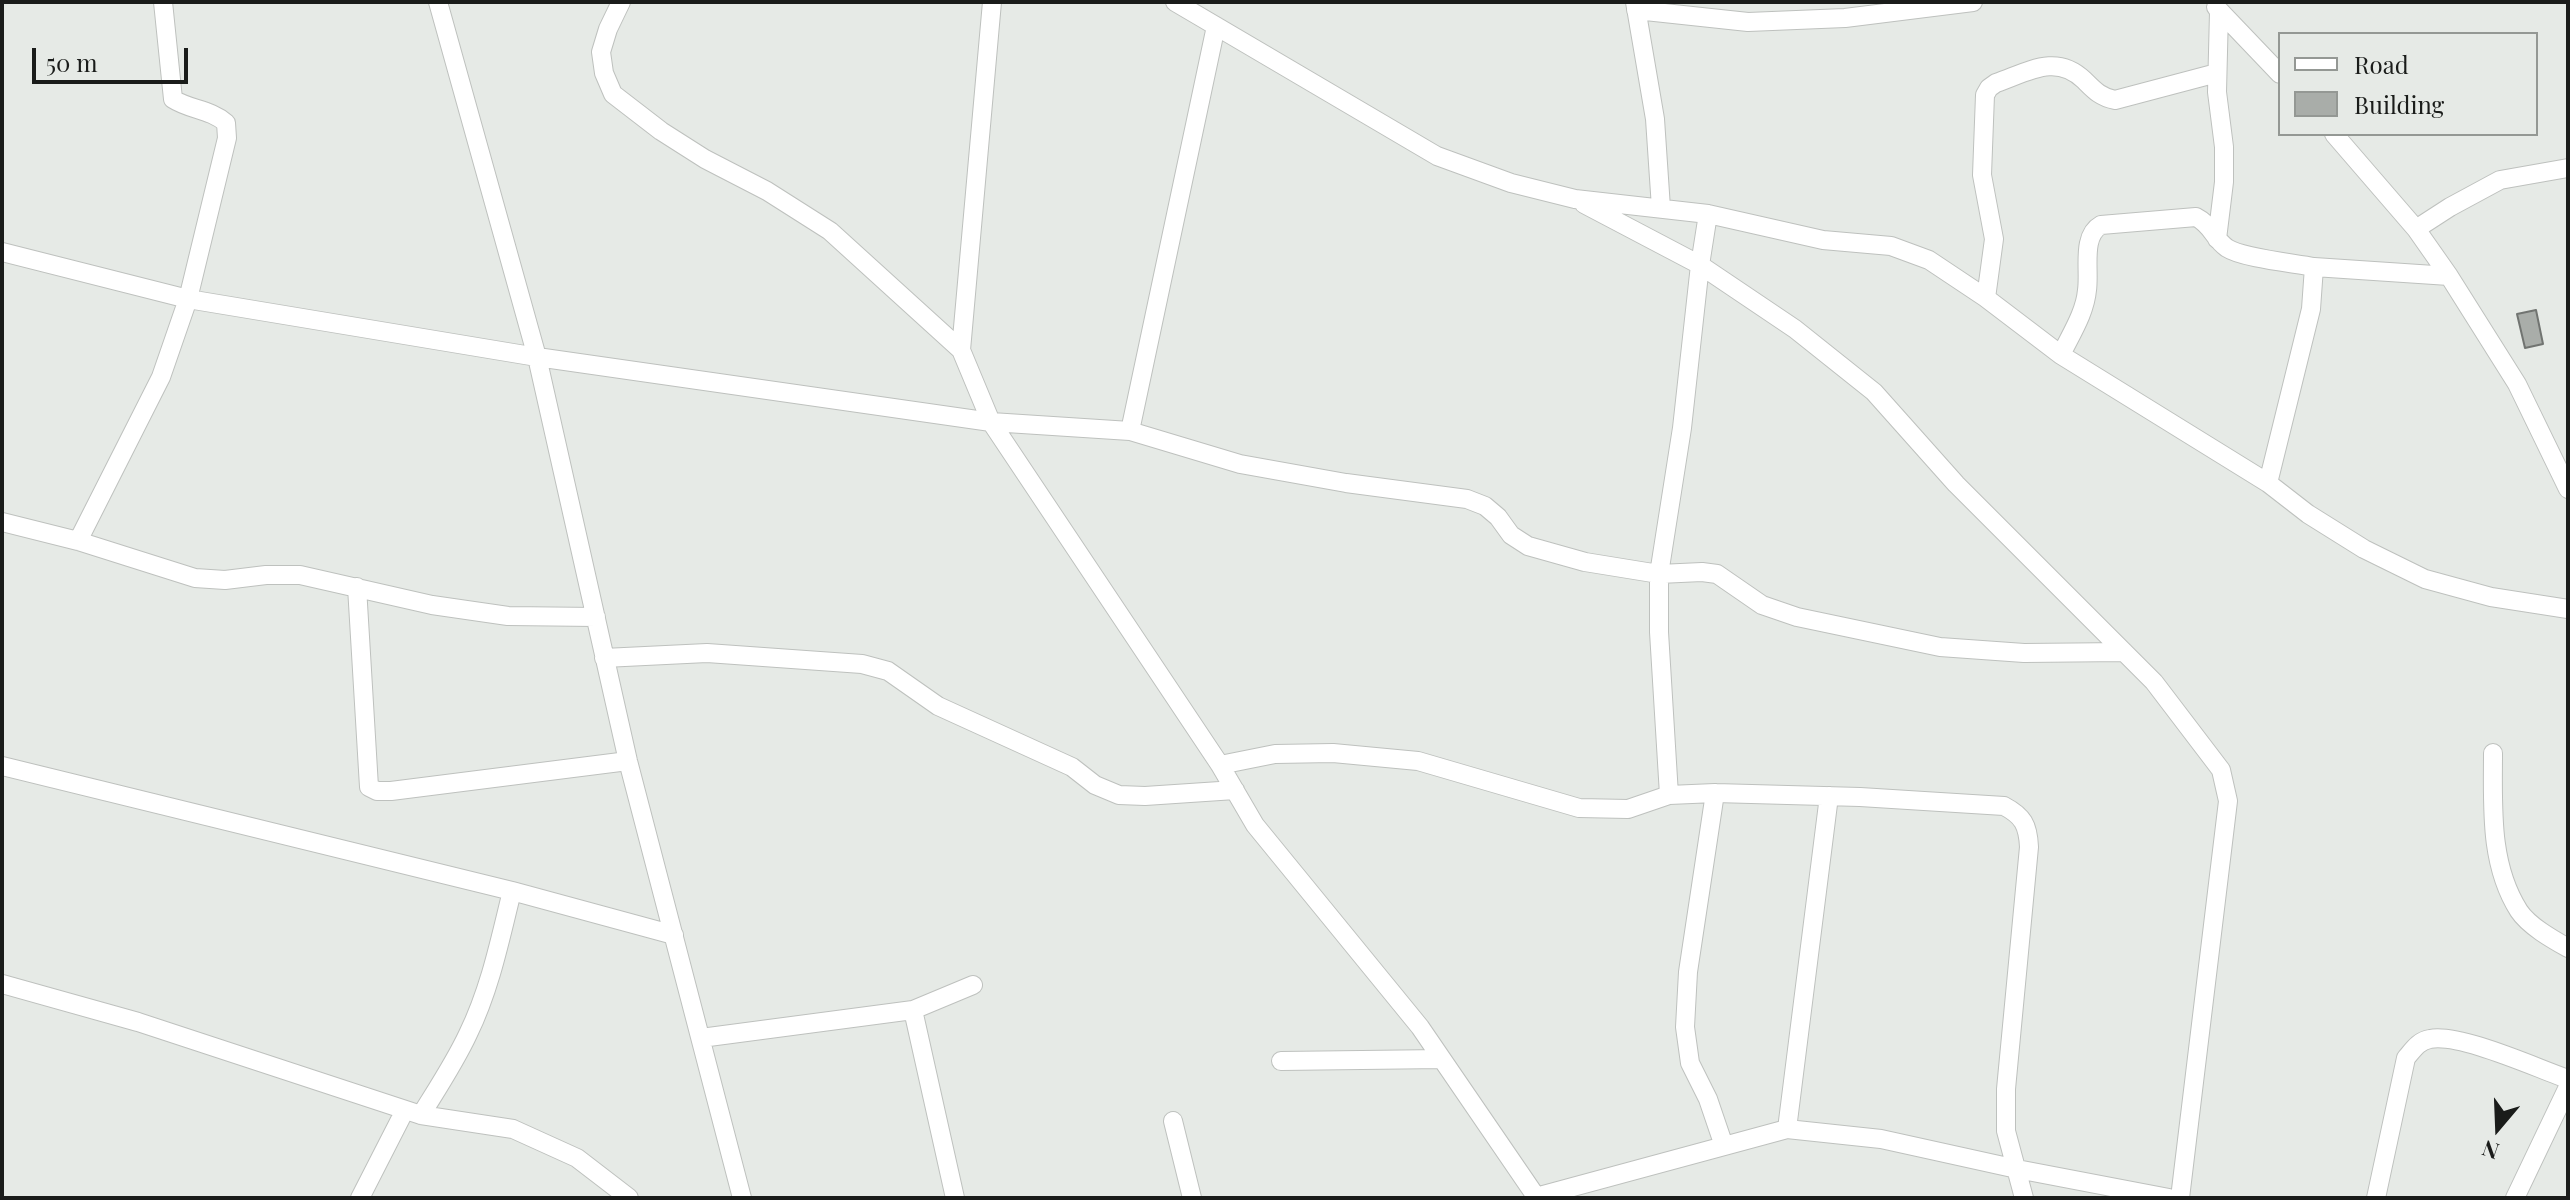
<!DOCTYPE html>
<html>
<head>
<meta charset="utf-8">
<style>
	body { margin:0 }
	#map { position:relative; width:2570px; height:1200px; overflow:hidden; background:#e6eae6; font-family:"Playfair Display",serif }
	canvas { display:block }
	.frame { position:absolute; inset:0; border:4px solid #1a1c1a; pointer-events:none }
	.legend { position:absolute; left:2278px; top:32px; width:260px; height:104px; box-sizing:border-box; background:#e6eae6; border:2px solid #949894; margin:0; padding:10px 14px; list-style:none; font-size:24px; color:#1a1c1a }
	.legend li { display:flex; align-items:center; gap:16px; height:40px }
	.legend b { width:40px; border:2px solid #949894 }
	.north { position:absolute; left:2458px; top:1088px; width:80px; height:80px; -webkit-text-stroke:6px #e6eae6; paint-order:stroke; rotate:199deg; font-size:22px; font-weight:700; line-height:32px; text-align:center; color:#1a1c1a }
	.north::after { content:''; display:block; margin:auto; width:28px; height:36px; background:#1a1c1a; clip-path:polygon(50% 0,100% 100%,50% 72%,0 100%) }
	.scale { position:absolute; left:32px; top:48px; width:156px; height:36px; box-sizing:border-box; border:4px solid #1a1c1a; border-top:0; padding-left:10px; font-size:24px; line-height:28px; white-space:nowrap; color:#1a1c1a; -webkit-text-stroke:6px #e6eae6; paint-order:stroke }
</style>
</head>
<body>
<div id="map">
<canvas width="2570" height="1200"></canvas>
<div class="frame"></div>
<ul class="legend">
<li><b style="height:10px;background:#fff"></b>Road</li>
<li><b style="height:22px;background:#a9ada9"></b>Building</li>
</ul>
<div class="north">N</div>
<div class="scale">50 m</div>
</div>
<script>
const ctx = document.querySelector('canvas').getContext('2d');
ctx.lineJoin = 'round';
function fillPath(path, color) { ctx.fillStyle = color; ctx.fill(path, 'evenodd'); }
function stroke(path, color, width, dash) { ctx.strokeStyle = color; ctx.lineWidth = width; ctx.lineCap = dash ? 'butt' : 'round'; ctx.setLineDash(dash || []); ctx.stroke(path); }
const building = new Path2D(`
	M2536,310L2543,344L2525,348L2517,314Z`);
fillPath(building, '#a9ada9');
stroke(building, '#717471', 2);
const minor = new Path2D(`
	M438,2L537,357L628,761L742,1198
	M621,2L608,29L601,52L604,73L613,94L661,131L705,159L767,191L830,231L961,350
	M992,2L961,350L991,422L1130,431L1240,464L1346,483L1467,499L1485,506L1498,517L1511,535L1528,546L1585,562L1659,574L1702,572L1717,574L1762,605L1797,617L1940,647L2024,653L2124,652
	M1175,2L1437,156L1511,183L1575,199L1708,214L1823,240L1891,246L1929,260L1986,298L2061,355L2268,483L2308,514L2364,549L2425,579L2491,597L2568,609
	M1635,2L1655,119L1661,208
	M2216,7L2280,74
	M1636,10L1748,22L1845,18L1973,2
	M2334,134L2416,229L2449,276L2517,384L2568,489
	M1584,204L1700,265L1795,329L1874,392L1956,484L2154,682L2221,770L2228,801L2180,1198
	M2416,229L2450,207L2500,180L2568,168
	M2217,239L2224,182V147L2217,92L2219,12
	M2,252L188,299L537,357L991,422L1220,765L1255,825L1420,1027L1537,1198
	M1986,298L1994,239L1982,175L1985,95L1989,88L1996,83C2028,72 2056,53 2084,80C2094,90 2100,97 2115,100L2217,73
	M2061,355C2071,334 2085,313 2087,290C2090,270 2081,236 2101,225L2196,217C2212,225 2213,238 2227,248C2242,258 2294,263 2314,267
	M1130,431L1216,26
	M2268,483L2311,309L2314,267L2449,276
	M2,522L78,541L195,578L225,580L266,575H300L432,605L508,616L596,617
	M78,541L161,377L188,299L227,138L226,123C210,109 190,110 173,99L163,2
	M357,587L369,787L377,791H391L628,761
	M604,658L707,653L862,664L888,671L938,706L1072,767L1095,785L1119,795L1145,796L1235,790
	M2493,753C2493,806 2489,864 2519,911C2529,926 2552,939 2568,948
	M1220,765L1275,754L1333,753L1418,761L1579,808L1628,809L1669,795L1715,793L1860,797L2004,806C2023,816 2028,825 2029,847L2006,1089V1131L2024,1198
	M2,766L512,891L674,935
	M1715,793L1688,972L1685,1027L1690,1063L1708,1099L1724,1146
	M1669,795L1659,632V574L1682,428L1700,265L1708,214
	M2,984L138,1022L421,1115L513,1129L577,1158L629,1198
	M913,1010L955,1198
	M701,1038L913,1010L973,985
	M1281,1061L1442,1059
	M421,1115C437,1089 455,1062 468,1034C490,989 500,940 512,891
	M1173,1121L1192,1198
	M1787,1129L1829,796
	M1536,1197L1787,1129L1881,1139L2017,1169L2169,1198
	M360,1198L405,1110
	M2376,1198L2406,1058C2413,1050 2418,1041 2430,1039C2460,1033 2536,1068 2568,1079
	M2515,1198L2568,1087`);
stroke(minor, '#bec1be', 20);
stroke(minor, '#fff', 18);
</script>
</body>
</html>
